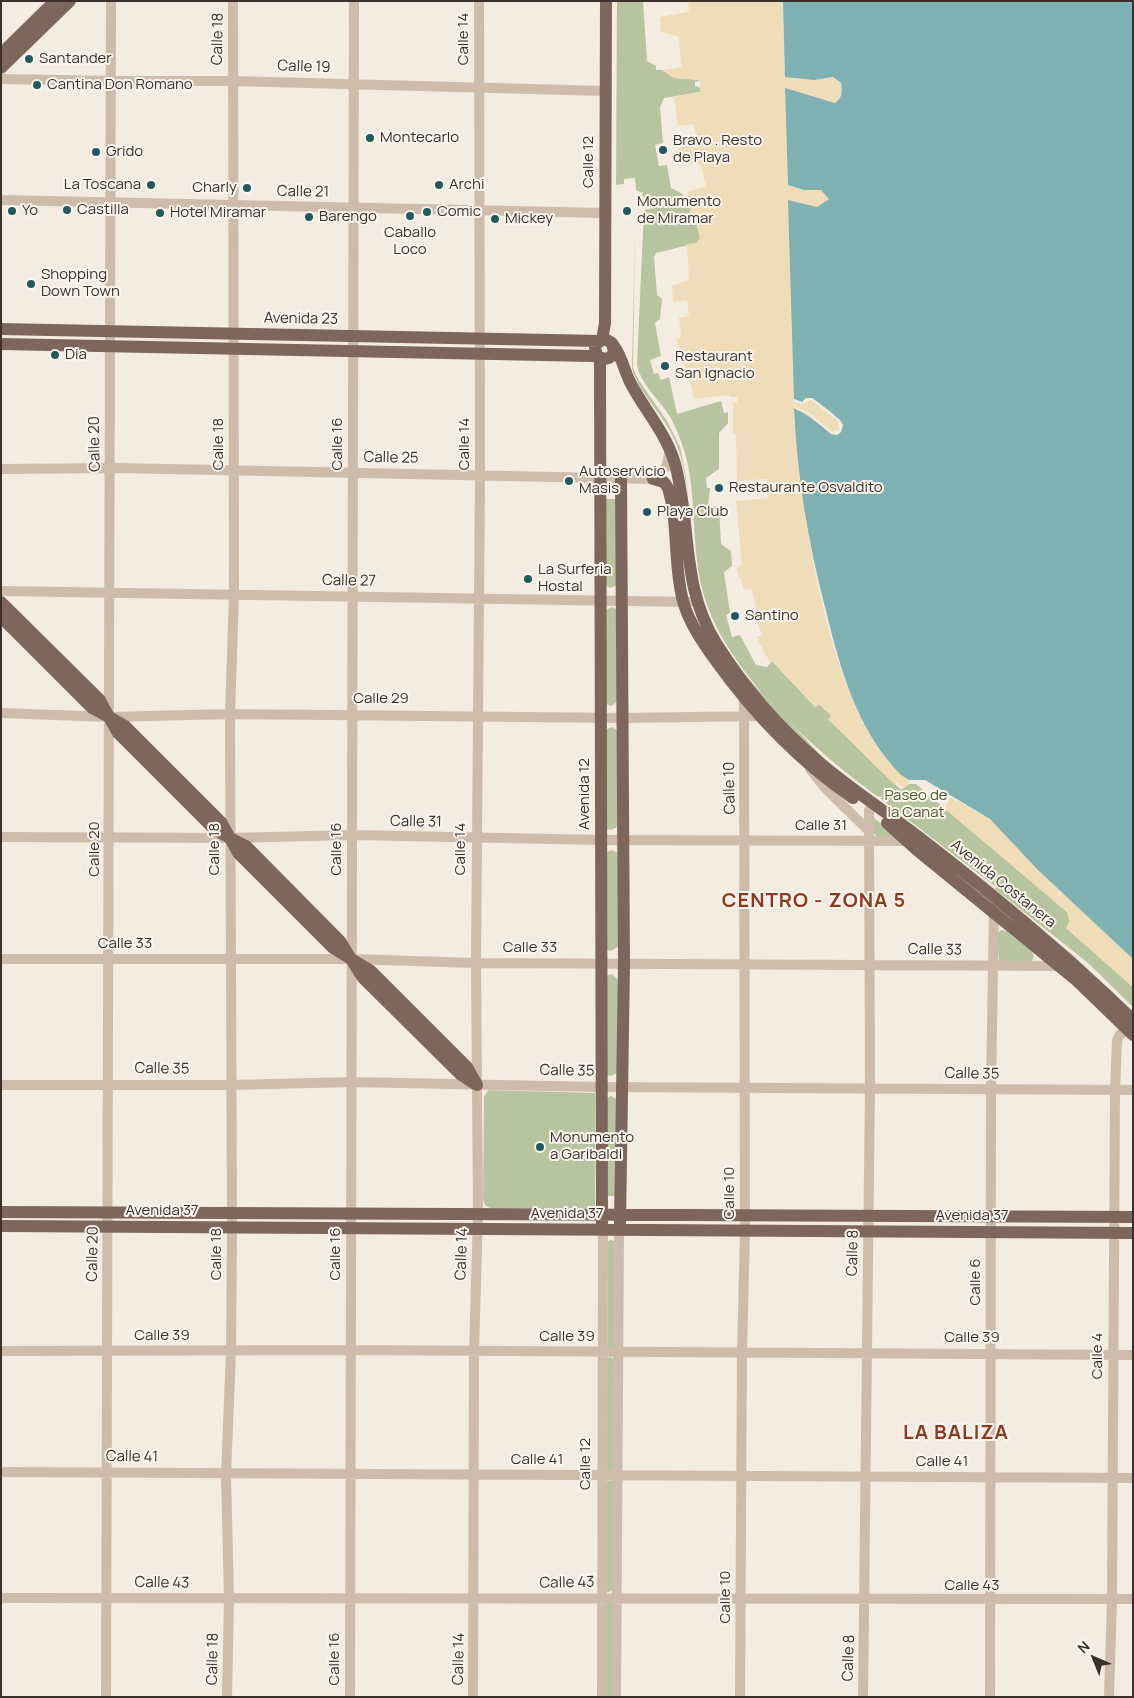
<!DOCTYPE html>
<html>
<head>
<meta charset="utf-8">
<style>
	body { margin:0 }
	#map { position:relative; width:1134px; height:1698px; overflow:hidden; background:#f4ebe1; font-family:Manrope,sans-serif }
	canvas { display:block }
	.frame { position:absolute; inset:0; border:2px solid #3b302b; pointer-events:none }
	.north { position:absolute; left:1069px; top:1633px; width:50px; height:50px; -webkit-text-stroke:4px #fbf5ee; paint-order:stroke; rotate:316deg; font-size:14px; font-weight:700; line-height:20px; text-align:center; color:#3b302b }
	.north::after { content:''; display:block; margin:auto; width:18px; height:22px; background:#3b302b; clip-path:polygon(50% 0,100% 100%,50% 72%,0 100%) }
</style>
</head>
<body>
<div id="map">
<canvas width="1134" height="1698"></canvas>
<div class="frame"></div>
<div class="north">N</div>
</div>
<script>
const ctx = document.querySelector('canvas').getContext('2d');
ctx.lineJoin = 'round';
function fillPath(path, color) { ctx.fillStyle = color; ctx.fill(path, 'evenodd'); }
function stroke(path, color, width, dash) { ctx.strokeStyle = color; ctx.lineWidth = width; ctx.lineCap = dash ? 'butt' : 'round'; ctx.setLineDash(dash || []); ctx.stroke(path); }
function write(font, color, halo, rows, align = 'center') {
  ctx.font = font + ' Manrope,sans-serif'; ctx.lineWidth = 4; ctx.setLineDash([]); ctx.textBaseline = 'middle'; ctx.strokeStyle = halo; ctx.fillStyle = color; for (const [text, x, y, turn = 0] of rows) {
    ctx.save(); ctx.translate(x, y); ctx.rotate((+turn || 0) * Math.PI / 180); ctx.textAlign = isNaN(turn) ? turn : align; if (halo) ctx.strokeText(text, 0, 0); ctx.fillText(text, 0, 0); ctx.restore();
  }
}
fillPath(new Path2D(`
	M617,1H643L647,61L656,66V70H662L674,78L701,80L695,82V86L701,88L700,92L664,98L660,107L663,143L655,145L659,166L667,165L671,188L683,194V199L647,205V200L642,195L643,193L636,190L635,178L624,179V184L616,185Z
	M689,201L692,222L697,225L700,238L697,243L656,253L654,257L657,295L662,299L660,319L655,323L661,356L650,360L654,374L658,373L661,380L669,377L677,414L721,401L724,413L728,412V423L719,433V469L706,478L707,488H710L708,506H719L721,544L731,551L732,566L724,572L730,613L726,615L732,637L740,635L756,665L767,667L772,661L815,707L819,704L832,716L829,720L901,790L909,784H916L1067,912L1070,921L1066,928L1133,987V1007L1088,963L995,889L996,887L881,799L882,797L877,796C813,749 721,668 702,588C691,544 697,496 685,453C681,440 675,425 669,415C659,400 639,382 637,364L644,210Z
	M635,229L633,368L638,379L667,421L680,447L686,477L694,566L705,610L721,642L745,675L827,762L911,825L1074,956L1133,1014C1063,945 984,886 907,825C880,803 851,785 825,763C785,727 732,669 708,622C682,569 696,508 680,454C670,419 641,398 632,369Z
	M604,499H618V585L610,588L606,586Z
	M612,607L616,609L617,702L611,706L606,704V610Z
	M612,727L618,731L617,827L611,830L607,829L605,730Z
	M874,818L899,837L876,836L873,832Z
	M612,850L618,853L619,946L611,951L607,950V852Z
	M1001,930L1006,931L1032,952L1034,957L1031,962L999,961L997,934Z
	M612,974L618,980L617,1073L611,1076L607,1075L606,976Z
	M488,1090L595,1093V1206L591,1208H490L485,1205L483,1200L484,1097Z
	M611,1096L618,1100L615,1196H607L606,1099Z
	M611,1240L614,1241L615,1347L608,1349V1241Z
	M610,1357L614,1359L613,1470L610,1471L607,1470V1359Z
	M610,1480L613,1481L612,1590L609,1592L606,1591V1482Z
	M613,1602V1697H605L606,1603Z`), '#b8c4a0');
fillPath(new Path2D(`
	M688,1H783L785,76L814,80L832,77L841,83L842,92L836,103L785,89L788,185L804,190H821L829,199L817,207L788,201L812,398L831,412L843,425L837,435L794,408C798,499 830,727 909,780V784L904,788L897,783L895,785L828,719L832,716L819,704L816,707L772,661L770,662L756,637L762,635L754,611L756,610L752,589L744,590L741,577L739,578L737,568L742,563L736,501L768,498L766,479L737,481L736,434H733V403L737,402V397H730L729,395L694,399L689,375H687L684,363H682L677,340L681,337L679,318L689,316L687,300L673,302L672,286L689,280L687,244L697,243L700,238L697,225L692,222L687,191L706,187L701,165L696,163L683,165L679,147L699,143L693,124L678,126L674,97L700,92L701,80L674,78L662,70L681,67L679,37L661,32L660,17L689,12Z
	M951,797L990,819L1060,890L1058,895L1059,896L1062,892L1067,895L1133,959V987L1066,928L1070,921L1067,912L944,808Z`), '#efdcb8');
fillPath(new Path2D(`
	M783,1H1133V959L1037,869L990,819L925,780H909L901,775C856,729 840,668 825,607C808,542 797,476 794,408C810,415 821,428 837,435L843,425L831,412L812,398L802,402L794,399L788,200L817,207L829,199L821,190H804L788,185L785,88L835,103C843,97 842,91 841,83L833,77L814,80L785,77Z`), '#7fb0b2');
fillPath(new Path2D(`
	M806,398H812L840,420L843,425L841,432L837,435L831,434L809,415L794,408V406L810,413L832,432L839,430L838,421L811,400L802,404L794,402V399L802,402Z`), '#f4ebe1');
stroke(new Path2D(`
	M1,79L111,81H232L606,91
	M1,200L605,213
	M1,469L118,468L653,479L666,467L670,451
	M1,591L690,602
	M1,713L109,717L230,714L623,718L760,716
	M810,769L825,788L869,831
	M1,837L230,838L352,835L602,840L912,841
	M1,959H351L476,963L1059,966
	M1,1085H232L351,1082L600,1087L1133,1090
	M1,1351L350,1350L1133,1355
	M1,1472L1133,1478
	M1,1598L1133,1599
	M106,1697L111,1
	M227,1697L229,1599L226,1474L231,1352L232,1228L230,714L234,594L233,1
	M350,1697L354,1
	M473,1697L474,1352L478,1214L476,963L480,475L479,1
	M602,1697L603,1231
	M616,1697L619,1231
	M740,1697L742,1352L745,1231L744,698L747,696
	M863,1697L870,1087L869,810
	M990,1697L991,1089L994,906
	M1109,1697L1112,1599L1115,1090L1117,1041L1119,1036L1130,1024`), '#cdbbac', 10);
stroke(new Path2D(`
	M1,54L55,1
	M1,68L70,1
	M1,329L600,341
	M602,340L605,323L606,1
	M1,344L592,356C601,356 608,364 614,352L612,343L605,339L597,343L595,348L597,356
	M614,346C622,357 624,370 630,382C646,413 670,437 677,472C691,532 682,588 716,643C743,686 779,728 818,761C850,789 887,812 920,838C994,895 1066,955 1133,1020
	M600,358L602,1223
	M653,479L664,482L668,488C679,524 673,564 683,601C689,623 703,643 716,661C754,714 799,761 853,798
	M1,602L100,700L109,717L125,726L221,822L230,838L246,846L340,941L351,959L371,971L467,1067L477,1085
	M1,617L92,708L109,717L118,733L214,829L230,838L238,853L333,948L351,959L363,978L460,1074L475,1084
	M887,823L917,850L1075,979L1133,1035
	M1,1212L1133,1217
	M620,1223L624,964L621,479
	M1,1226L1133,1233`), '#7d675c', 12);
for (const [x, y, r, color] of [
	[29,59,5,"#1f5a5e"],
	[37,85,5,"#1f5a5e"],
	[370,138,5,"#1f5a5e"],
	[663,150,5,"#1f5a5e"],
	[96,152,5,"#1f5a5e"],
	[151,185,5,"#1f5a5e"],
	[439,185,5,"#1f5a5e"],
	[247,188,5,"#1f5a5e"],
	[67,210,5,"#1f5a5e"],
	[12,211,5,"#1f5a5e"],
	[627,211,5,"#1f5a5e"],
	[427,212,5,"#1f5a5e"],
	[160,213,5,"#1f5a5e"],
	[410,216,5,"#1f5a5e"],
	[309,217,5,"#1f5a5e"],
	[495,219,5,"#1f5a5e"],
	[31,284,5,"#1f5a5e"],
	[55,355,5,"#1f5a5e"],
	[665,366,5,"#1f5a5e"],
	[569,481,5,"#1f5a5e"],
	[719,488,5,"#1f5a5e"],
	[647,512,5,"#1f5a5e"],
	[528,579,5,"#1f5a5e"],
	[735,616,5,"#1f5a5e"],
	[540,1147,5,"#1f5a5e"]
]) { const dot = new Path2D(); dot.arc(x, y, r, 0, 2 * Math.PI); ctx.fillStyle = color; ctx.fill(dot); stroke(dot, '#fbf5ee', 2); }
write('15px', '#3b302b', '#fbf5ee', [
	["Calle 18",218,39,-89],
	["Calle 14",464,39,-90],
	["Calle 19",304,67,2],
	["Calle 12",589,162,-90],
	["Calle 21",303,192,1],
	["Avenida 23",301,319,1],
	["Calle 20",95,444,-91],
	["Calle 18",219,444,-90],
	["Calle 16",338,444,-90],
	["Calle 14",465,444,-90],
	["Calle 25",391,458,1],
	["Calle 27",349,581,1],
	["Calle 29",381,699],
	["Calle 10",730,788,-91],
	["Avenida 12",585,794,-90],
	["Calle 31",416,822,1],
	["Calle 31",821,826],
	["Calle 20",95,849,-90],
	["Calle 18",215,849,-90],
	["Calle 16",337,849,-90],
	["Calle 14",461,849,-90],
	["Avenida Costanera",1003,884,39],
	["Calle 33",125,944],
	["Calle 33",530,948],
	["Calle 33",935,950,1],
	["Calle 35",162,1069,1],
	["Calle 35",567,1071,1],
	["Calle 35",972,1074,1],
	["Calle 10",730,1193,-90],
	["Avenida 37",162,1211],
	["Avenida 37",567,1214],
	["Avenida 37",972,1216],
	["Calle 8",853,1253,-89],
	["Calle 20",93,1254,-89],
	["Calle 18",217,1254,-90],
	["Calle 16",336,1254,-90],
	["Calle 14",462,1254,-88],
	["Calle 6",976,1282,-90],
	["Calle 39",162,1336],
	["Calle 39",567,1337],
	["Calle 39",972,1338],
	["Calle 4",1098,1356,-90],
	["Calle 41",132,1457,1],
	["Calle 41",537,1460],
	["Calle 41",942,1462],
	["Calle 12",586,1464,-90],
	["Calle 43",162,1583,1],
	["Calle 43",567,1583,-1],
	["Calle 43",972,1586],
	["Calle 10",726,1597,-90],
	["Calle 8",849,1658,-88],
	["Calle 18",213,1659,-89],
	["Calle 16",335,1659,-90],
	["Calle 14",459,1659,-89]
]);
write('15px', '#3b302b', '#fbf5ee', [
	["Santander",39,59],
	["Cantina Don Romano",47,85],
	["Montecarlo",380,138],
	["Bravo . Resto",673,141],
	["de Playa",673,158],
	["Grido",106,152],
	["La Toscana",141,185,"right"],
	["Archi",449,185],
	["Charly",237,188,"right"],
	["Monumento",637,202],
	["de Miramar",637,219],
	["Castilla",77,210],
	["Yo",22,211],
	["Comic",437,212],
	["Hotel Miramar",170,213],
	["Barengo",319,217],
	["Mickey",505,219],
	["Caballo",410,233,"center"],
	["Loco",410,250,"center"],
	["Shopping",41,275],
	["Down Town",41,292],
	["Dia",65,355],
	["Restaurant",675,357],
	["San Ignacio",675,374],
	["Autoservicio",579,472],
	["Masis",579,489],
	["Restaurante Osvaldito",729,488],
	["Playa Club",657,512],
	["La Surferia",538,570],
	["Hostal",538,587],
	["Santino",745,616],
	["Monumento",550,1138],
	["a Garibaldi",550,1155]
], 'left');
write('15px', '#4a5a2e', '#fbf5ee', [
	["Paseo de",916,796],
	["la Canat",916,813]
]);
ctx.letterSpacing = '1px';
write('bold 20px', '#8c3b22', '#fbf5ee', [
	["CENTRO - ZONA 5",814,901],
	["LA BALIZA",956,1433]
]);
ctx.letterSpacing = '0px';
</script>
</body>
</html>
